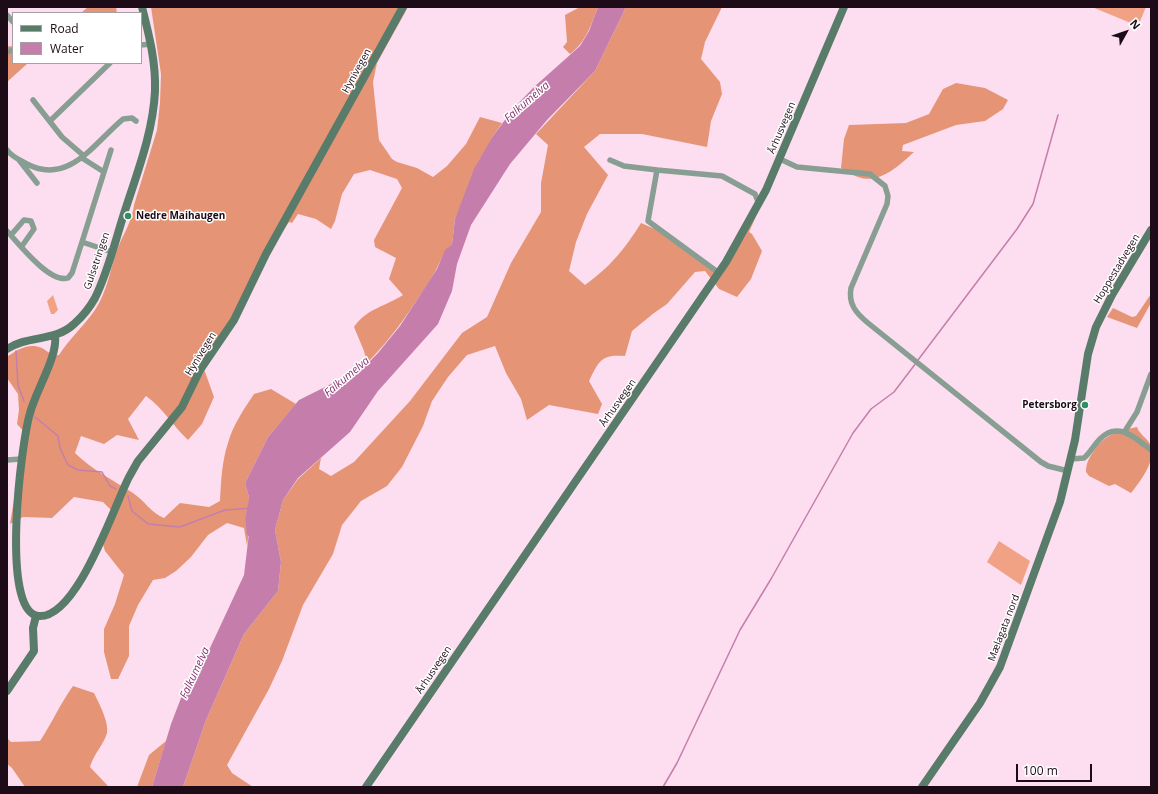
<!DOCTYPE html>
<html>
<head>
<meta charset="utf-8">
<style>
	body { margin:0 }
	#map { position:relative; width:1158px; height:794px; overflow:hidden; background:#fdddf0; font-family:"Open Sans",sans-serif }
	canvas { display:block }
	.frame { position:absolute; inset:0; border:8px solid #1d0c17; pointer-events:none }
	.legend { position:absolute; left:12px; top:12px; width:130px; height:52px; box-sizing:border-box; background:#fff; border:1px solid #a59ea2; margin:0; padding:5px 7px; list-style:none; font-size:12px; color:#1d0c17 }
	.legend li { display:flex; align-items:center; gap:8px; height:20px }
	.legend b { width:20px; border:1px solid #a59ea2 }
	.north { position:absolute; left:1106px; top:12px; width:40px; height:40px; -webkit-text-stroke:3px #fff; paint-order:stroke; rotate:50deg; font-size:11px; font-weight:700; line-height:16px; text-align:center; color:#1d0c17 }
	.north::after { content:''; display:block; margin:auto; width:14px; height:18px; background:#1d0c17; clip-path:polygon(50% 0,100% 100%,50% 72%,0 100%) }
	.scale { position:absolute; left:1016px; top:764px; width:76px; height:18px; box-sizing:border-box; border:2px solid #1d0c17; border-top:0; padding-left:5px; font-size:12px; line-height:14px; white-space:nowrap; color:#1d0c17; -webkit-text-stroke:3px #fff; paint-order:stroke }
</style>
</head>
<body>
<div id="map">
<canvas width="1158" height="794"></canvas>
<div class="frame"></div>
<ul class="legend">
<li><b style="height:5px;background:#597b69"></b>Road</li>
<li><b style="height:11px;background:#c57eac"></b>Water</li>
</ul>
<div class="north">N</div>
<div class="scale">100 m</div>
</div>
<script>
const ctx = document.querySelector('canvas').getContext('2d');
ctx.lineJoin = 'round';
function fillPath(path, color) { ctx.fillStyle = color; ctx.fill(path, 'evenodd'); }
function stroke(path, color, width, dash) { ctx.strokeStyle = color; ctx.lineWidth = width; ctx.lineCap = dash ? 'butt' : 'round'; ctx.setLineDash(dash || []); ctx.stroke(path); }
function write(font, color, halo, rows, align = 'center') {
  ctx.font = font + ' "Open Sans",sans-serif'; ctx.lineWidth = 3; ctx.setLineDash([]); ctx.textBaseline = 'middle'; ctx.strokeStyle = halo; ctx.fillStyle = color; for (const [text, x, y, turn = 0] of rows) {
    ctx.save(); ctx.translate(x, y); ctx.rotate((+turn || 0) * Math.PI / 180); ctx.textAlign = isNaN(turn) ? turn : align; if (halo) ctx.strokeText(text, 0, 0); ctx.fillText(text, 0, 0); ctx.restore();
  }
}
fillPath(new Path2D(`
	M1092,7H1146L1138,26Z
	M53,295L58,310L54,314H51L47,301Z
	M999,541L1030,561L1021,585L987,562Z`), '#f1a284');
fillPath(new Path2D(`
	M88,7H116L117,13H81Z
	M151,7H408L377,63L373,82L379,140L392,159L397,162L417,168L433,177L447,166L466,144L480,117L502,123L493,136L455,219L452,244C442,253 439,266 432,277C412,308 393,337 367,363L364,351L354,327C366,309 386,306 403,295L389,279L396,258L375,247L374,240L402,188L397,179L370,170L354,174L342,194L335,221L331,229L316,219L298,214L292,223L289,222L272,247L204,369L214,397L202,424L188,440C173,426 163,408 146,396L128,419L139,440L117,435L104,444L81,436L75,453C92,470 113,480 133,493C145,501 151,513 164,518L180,503L209,507L220,501C221,481 222,461 228,443C233,425 244,409 254,394L271,389L296,404L268,437L245,483L252,508L247,546L244,528L227,523L208,535L191,557L176,571L165,578L153,580L138,605L129,626V656L118,679H111L104,652V629L115,604L124,575L105,551L101,538L111,510L103,502L74,497L52,518L23,517L10,524L25,433L17,424L19,410L18,394L7,378V357C16,350 29,342 42,348C47,351 52,356 59,355C69,339 84,326 95,310C107,292 110,270 117,250C123,234 132,222 134,205L157,130L160,103L161,74Z
	M580,7H598C591,25 586,42 570,54L563,47L567,42L565,15Z
	M626,7H722L705,42L701,59L720,82L722,94L711,121L707,147L642,134H600L584,147L608,175L587,214L576,242L569,271L585,285C611,266 624,250 641,223L664,233L717,273L787,148L749,232L752,234L762,251L751,279L737,297L719,289L705,271L695,272L667,304L654,313L632,331L625,356C601,354 599,361 589,381L602,404L598,414L549,405L527,420L521,399L506,373L495,346L467,355L448,377L432,401L423,426L402,467L387,486L361,501L342,525L333,554L303,605L282,661L269,689L227,765L232,773L253,787H183L206,720L244,634L278,591L281,562L275,530L283,500L298,479L321,458L319,469L331,476L354,462L410,401L462,333L487,317L511,263L541,212V183L548,145L536,134L595,71Z
	M10,46L13,47V63H28L7,82V47Z
	M956,83L985,88L1008,100L1003,109L985,121L956,125L903,145L902,151L914,152C900,165 879,185 858,177C852,175 847,171 841,168L844,139L849,125L906,123L929,114L943,89Z
	M1151,294V303L1137,328L1107,317L1113,308L1132,317L1136,316Z
	M1137,427C1139,434 1147,438 1150,444C1158,459 1139,483 1131,493L1115,484L1109,486L1089,476L1086,472C1086,463 1089,458 1094,451C1105,434 1118,431 1137,427Z
	M73,686L94,693C99,703 109,722 107,733C104,744 93,755 90,767L109,787H25L12,768L7,764V738L11,742L40,741C52,723 60,704 73,686Z
	M166,741L152,787H137L149,755Z`), '#e59576');
fillPath(new Path2D(`
	M598,7H626L595,71L547,120L510,164L471,225L457,264L452,291L438,324L378,391L350,432L298,478L283,500L275,530L281,562L278,591L244,634L206,720L183,787H152L171,724L181,698L210,648L244,575L252,508L245,483L268,437L299,400L363,368L378,353L400,326L437,269L445,250L452,244L455,219L474,169L493,136L513,109L534,87L580,46L589,31Z`), '#c57eac');
stroke(new Path2D(`
	M16,351L18,385L24,401
	M918,360L1017,229L1033,204L1058,115
	M35,417L58,436L60,448L68,465L78,470L102,472L110,486L116,489
	M128,496L132,511L148,524L180,527L225,510L252,508
	M663,787L677,763L740,630L771,579L853,433L871,409L894,392L916,363`), '#c57eac', 1.5);
stroke(new Path2D(`
	M251,532L250,518L254,497`), '#c57eac', 9);
stroke(new Path2D(`
	M7,15L13,22
	M141,45L151,44
	M7,52L13,50
	M33,100L62,137L84,156
	M50,121L110,63
	M7,150C12,157 20,160 27,164C69,186 95,142 123,119L132,118L136,121
	M111,150L82,242L112,252
	M82,158L104,172
	M780,159L797,167L870,174L885,186L888,196L887,204L851,288C848,304 856,313 868,323L1041,462L1048,466L1068,471
	M19,160L37,183
	M610,160L624,166L657,170
	M7,231C18,243 50,284 68,278L72,273L82,242
	M11,235L24,220L31,221L34,229L22,246
	M719,273L648,221L657,170L722,176L755,194L759,204
	M1125,431L1137,412L1151,374
	M1071,459L1084,458C1090,453 1094,445 1100,439C1118,420 1136,439 1151,450
	M7,460L21,459`), '#889e92', 5.5);
stroke(new Path2D(`
	M55,336C58,356 36,390 30,413C21,444 0,611 38,616C77,620 114,506 129,477L138,461L182,407L200,370L234,320L266,254L403,7
	M7,349C28,335 55,342 74,324C82,317 90,307 95,298C107,274 114,246 122,220C135,178 153,135 155,91C156,62 149,35 142,7
	M7,691L34,651L33,628L36,616
	M366,787L726,262L766,190L844,7
	M922,787L980,703L1000,667L1060,502L1075,440L1088,354L1096,327L1112,295L1151,230`), '#597b69', 8);
for (const [x, y, r, color] of [
	[128,216,4,"#308d65"],
	[1085,405,4,"#308d65"]
]) { const dot = new Path2D(); dot.arc(x, y, r, 0, 2 * Math.PI); ctx.fillStyle = color; ctx.fill(dot); stroke(dot, '#fff', 1.5); }
write('10px', '#1d0c17', '#fff', [
	["Hynivegen",357,71,-61],
	["Århusvegen",782,128,-67],
	["Gulsetringen",97,261,-71],
	["Hoppestadvegen",1117,269,-59],
	["Hynivegen",201,354,-58],
	["Århusvegen",618,403,-55],
	["Mælagata nord",1004,628,-69],
	["Århusvegen",434,670,-56]
]);
write('bold 10px', '#1d0c17', '#fff', [
	["Nedre Maihaugen",136,216],
	["Petersborg",1077,405,"right"]
], 'left');
write('italic 11px', '#86316d', '#fff', [
	["Falkumelva",527,102,-41],
	["Falkumelva",347,377,-40],
	["Falkumelva",195,673,-65]
]);
</script>
</body>
</html>
